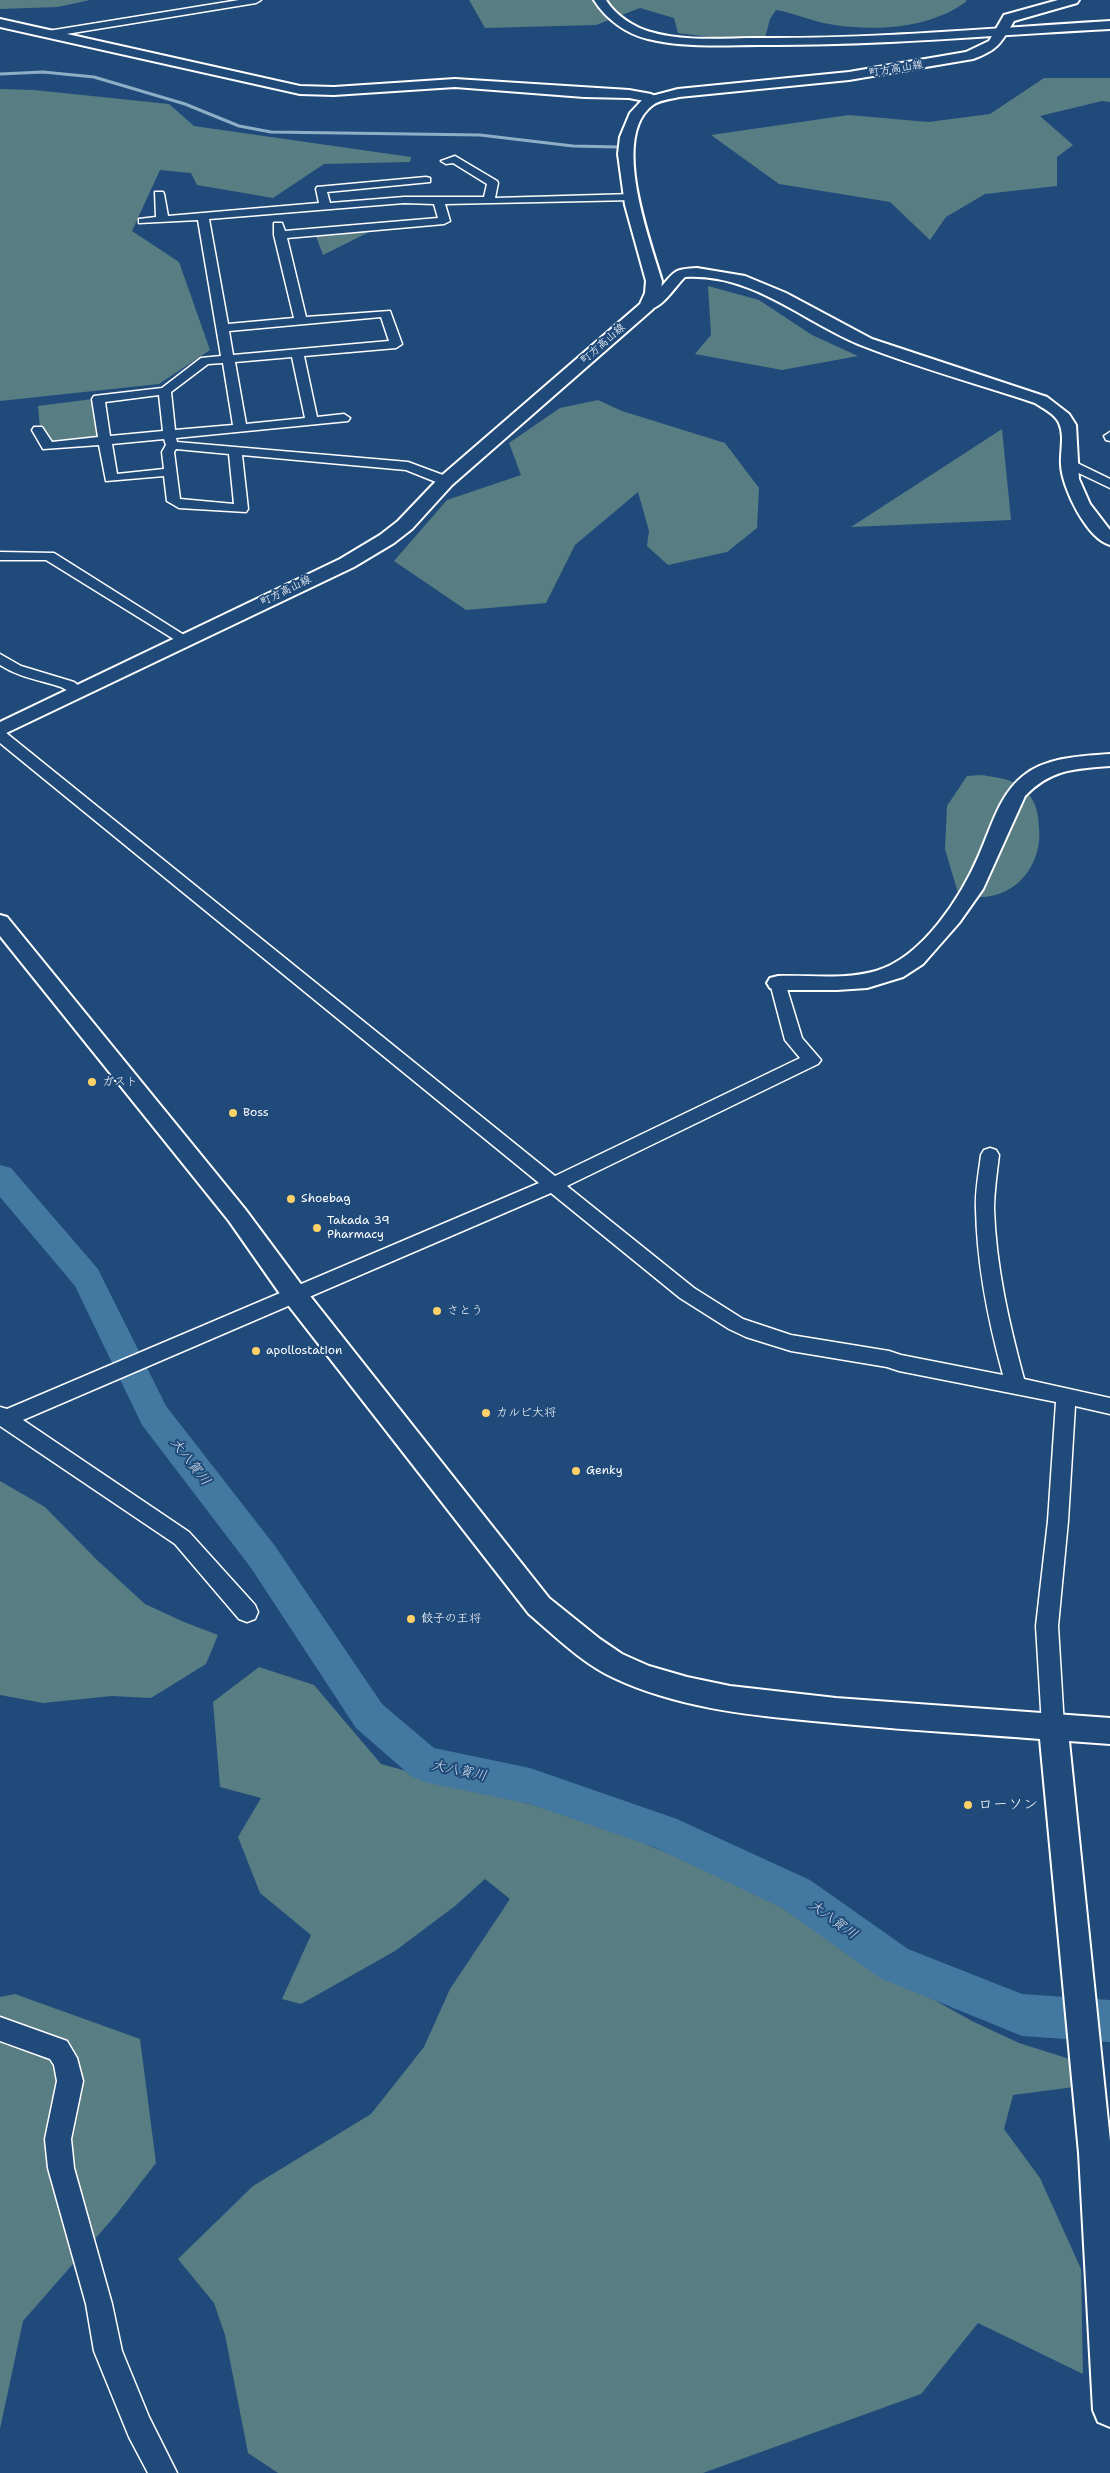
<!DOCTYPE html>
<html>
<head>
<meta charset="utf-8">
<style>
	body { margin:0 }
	canvas { display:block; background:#1f4a7a }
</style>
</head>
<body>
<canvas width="1110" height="2473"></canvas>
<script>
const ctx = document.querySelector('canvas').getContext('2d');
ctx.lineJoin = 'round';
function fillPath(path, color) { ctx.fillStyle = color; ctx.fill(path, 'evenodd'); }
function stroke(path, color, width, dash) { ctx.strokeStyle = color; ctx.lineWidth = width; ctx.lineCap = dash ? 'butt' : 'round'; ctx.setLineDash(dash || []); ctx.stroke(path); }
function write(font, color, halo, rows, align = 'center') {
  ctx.font = font + ' "Shantell Sans","Klee One",sans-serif'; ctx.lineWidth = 4; ctx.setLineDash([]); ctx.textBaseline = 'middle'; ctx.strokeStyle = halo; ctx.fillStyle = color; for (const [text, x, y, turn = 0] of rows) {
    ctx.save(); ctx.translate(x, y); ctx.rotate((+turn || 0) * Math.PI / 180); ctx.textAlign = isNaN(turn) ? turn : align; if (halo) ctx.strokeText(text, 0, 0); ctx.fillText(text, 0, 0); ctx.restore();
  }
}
fillPath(new Path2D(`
	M0,0H90L58,7L0,9Z
	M469,0H965L967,1C930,29 873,32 829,24C811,21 794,13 776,10L770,19L765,38H718L678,33L674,18L640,8L596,25L485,28Z
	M1044,78H1110V102L1102,101L1040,116L1073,145L1057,157V186L985,194L946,217L930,240L890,202L779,184L711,135L849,115L928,122L990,114Z
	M0,89L34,90L169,104L194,126L411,157L410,162L324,164L273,198L197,185L191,173L160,170L132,231L179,262L210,350L159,384L0,401Z
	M371,231L323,255L316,236Z
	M708,286L759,300L812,335L858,356L782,370L695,354L711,335Z
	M93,399L100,435L96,439L51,443L40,428L38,406Z
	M598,400L622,411L725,443L759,488L757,528L727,552L668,565L647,546L649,531L638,492L575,545L546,603L466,610L394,561L447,500L521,475L509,443L560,408Z
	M1002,429L1011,520L851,527Z
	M982,775C992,777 1009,778 1018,785C1034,796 1038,808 1039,827C1043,864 1016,899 977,897C971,897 964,894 958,893L945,849L947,806L967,776Z
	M0,1481L45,1507L97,1560L145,1604L184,1622L218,1635L206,1664L151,1698L112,1696L43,1703L0,1695Z
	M259,1667L314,1685L381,1764L592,1821L793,1907L886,1973L972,2021L1019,2043L1076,2061L1074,2087L1013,2095L1004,2129L1040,2178L1081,2269L1083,2374L978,2323L921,2394L703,2473H278L248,2453L225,2335L214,2303L178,2259L253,2186L371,2114L424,2047L450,1989L510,1899L485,1879L455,1906L395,1951L301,2004L282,1999L311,1935L260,1893L238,1837L261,1798L220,1787L213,1702Z
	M15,1994L140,2039L156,2163L115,2216L23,2321L0,2429V1997Z`), '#587d83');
stroke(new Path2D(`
	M0,74L43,72L94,77L185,104L239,126L271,132L480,135L573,146L618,147`), '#8eaec6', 3);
fillPath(new Path2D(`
	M0,1165L11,1168L98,1269L166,1406L275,1546L382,1704L434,1748L530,1768L677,1819L810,1880L908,1949L1022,1994L1110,2000V2042L1022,2036L880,1978L782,1908L654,1847L530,1804L424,1782L411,1776L356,1728L251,1568L142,1425L75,1286L0,1197Z`), '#4378a0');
const minor = new Path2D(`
	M239,0H261L256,3L48,37L43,34L48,31Z
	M455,156L497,181L498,183L495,198L633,194L638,197L633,200L445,204L450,221L444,224L287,238L306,317L390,311L402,344L396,348L304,356L317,417L344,414L350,418L348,421L176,438L177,442L408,462L451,478L453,481L451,484H441L406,470L242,455L248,509L246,512L179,508L167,501L164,476L106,481L99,445L43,449L32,430L34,427H42L52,442L98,437L92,399L94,396L162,388L201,358L221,356L198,220L139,223V219L156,217L155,192H163L164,194L168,216L319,203L316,189L317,187L426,177L430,178V182L327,192L330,203L404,197H484L487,184L453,163L446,164L441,161ZM404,203L434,204L438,218L285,231L282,223H274V235L294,318L228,324L209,219ZM381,317L389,341L233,355L229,331ZM292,357L305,418L246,424L235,362ZM223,363L233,425L175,430L171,392L208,364ZM159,395L163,431L110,436L105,402ZM164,439L166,445L162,452L164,469L117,474L112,444ZM176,449L229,454L234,504L180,499L174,452Z
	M1110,432V441L1106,440L1104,436Z
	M1069,459L1110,479V488L1064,466L1063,463L1064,460Z
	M0,552L54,553L192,640L190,643H180L46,560H0Z
	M0,654L21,666L74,682L86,692L79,696C72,695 68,690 61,687C40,680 18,677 0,665Z
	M0,730L5,732L555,1176L800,1058L785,1040L770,983L772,979H784L802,1038L821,1060L818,1064L567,1186L694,1288L743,1319L791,1335L889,1351L901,1355L1003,1375C988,1320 977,1265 976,1209C975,1191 979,1172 981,1155L984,1150L990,1148L996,1150L999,1155C997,1173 994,1191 994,1209C996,1267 1009,1323 1024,1379L1110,1398V1414L1075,1406L1068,1521L1058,1626L1064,1726L1061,1733L1053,1736L1045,1733L1042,1726L1036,1626L1048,1521L1056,1402L899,1371L887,1367L791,1351L746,1337L729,1329L680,1298L551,1193L23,1420L189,1532L255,1605L258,1612L255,1619L247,1622L239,1619L175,1544L0,1426V1407L7,1409L539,1183L0,743Z
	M0,2017L67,2041L77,2058L83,2081L71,2139L74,2168L112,2304L122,2351L149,2417L177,2473H148L129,2437L94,2351L86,2304L48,2168L45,2139L57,2081L54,2065L50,2059L0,2041Z`);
const tertiary = new Path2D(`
	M594,0H606C615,15 635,28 651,32C685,42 723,38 757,38C875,39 993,28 1110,21V29C994,35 877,46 761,45C724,45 684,48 648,39C626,34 606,19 594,0Z
	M0,19L300,86L334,87L455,79L629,90L651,94L661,99L655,103L629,98L584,97L455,87L334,95L300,94L0,27Z
	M697,268L745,276L786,293L872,339L1047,397L1069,414L1076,425L1079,479L1090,504L1110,530V545C1087,539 1062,488 1061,465C1060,452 1065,436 1059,423C1055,414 1044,409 1035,403C978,384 919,368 863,346C803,322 753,273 685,277C674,287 660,314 642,309L640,306L642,303C648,298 656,293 661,287C675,271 674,269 697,268Z
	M1110,754V766C1074,769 1051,769 1025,796L983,889L959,923L923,964L903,977L867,988L837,990H778L770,988L767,983L770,978L778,976C810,975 845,980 876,971C923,957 961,897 979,855C991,828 999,795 1023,776C1046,757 1082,756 1110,754Z
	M0,915L7,917L245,1209L303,1287L549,1598L600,1639L622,1654L649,1666L687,1677L730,1686L836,1698L1110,1718V1744L1069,1741L1110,2141V2427L1098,2422L1093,2410L1079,2153L1040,1739C964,1733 889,1729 813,1721C746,1715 676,1707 614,1678C582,1663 556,1637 529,1614L285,1301L229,1221L0,936Z`);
const secondary = new Path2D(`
	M1058,0H1079L1077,3L1014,21C1001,43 998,50 973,59L849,80L679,97C671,99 659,100 653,105C610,136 650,240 662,281L661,293L653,309L452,485L412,529L394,543L354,567L0,736V722L340,559L380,535L398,521L440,477L640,304L645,293L646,281L625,205L618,154L620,137L630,113L644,98L678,89L849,72L966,52L989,41L1004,15Z`);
stroke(minor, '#fff', 3);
stroke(tertiary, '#fff', 4);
stroke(secondary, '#fff', 4);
fillPath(minor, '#1f4a7a');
fillPath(tertiary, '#1f4a7a');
fillPath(secondary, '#1f4a7a');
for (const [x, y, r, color] of [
	[92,1082,5,"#ffd166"],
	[233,1113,5,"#ffd166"],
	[291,1199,5,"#ffd166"],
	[317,1228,5,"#ffd166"],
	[437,1311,5,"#ffd166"],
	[256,1351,5,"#ffd166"],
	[486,1413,5,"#ffd166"],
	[576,1471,5,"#ffd166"],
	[411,1619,5,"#ffd166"],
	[968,1805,5,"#ffd166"]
]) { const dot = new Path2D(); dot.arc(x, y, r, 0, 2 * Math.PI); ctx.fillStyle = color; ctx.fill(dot); stroke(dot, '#1f4a7a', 2); }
write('11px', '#fff', '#1f4a7a', [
	["町方高山線",896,69,-9],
	["町方高山線",603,344,-41],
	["町方高山線",286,591,-26]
]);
write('12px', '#fff', '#1f4a7a', [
	["ガスト",102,1082],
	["Boss",243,1113],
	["Shoebag",301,1199],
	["Takada 39",327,1221],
	["Pharmacy",327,1235],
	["さとう",447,1311],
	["apollostation",266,1351],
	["カルビ大将",496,1413],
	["Genky",586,1471],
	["餃子の王将",421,1619]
], 'left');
write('italic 14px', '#d0dde7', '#1f4a7a', [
	["大八賀川",190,1462,52],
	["大八賀川",459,1771,12],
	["大八賀川",833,1920,36]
]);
write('15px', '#fff', '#1f4a7a', [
	["ローソン",978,1805]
], 'left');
</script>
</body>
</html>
